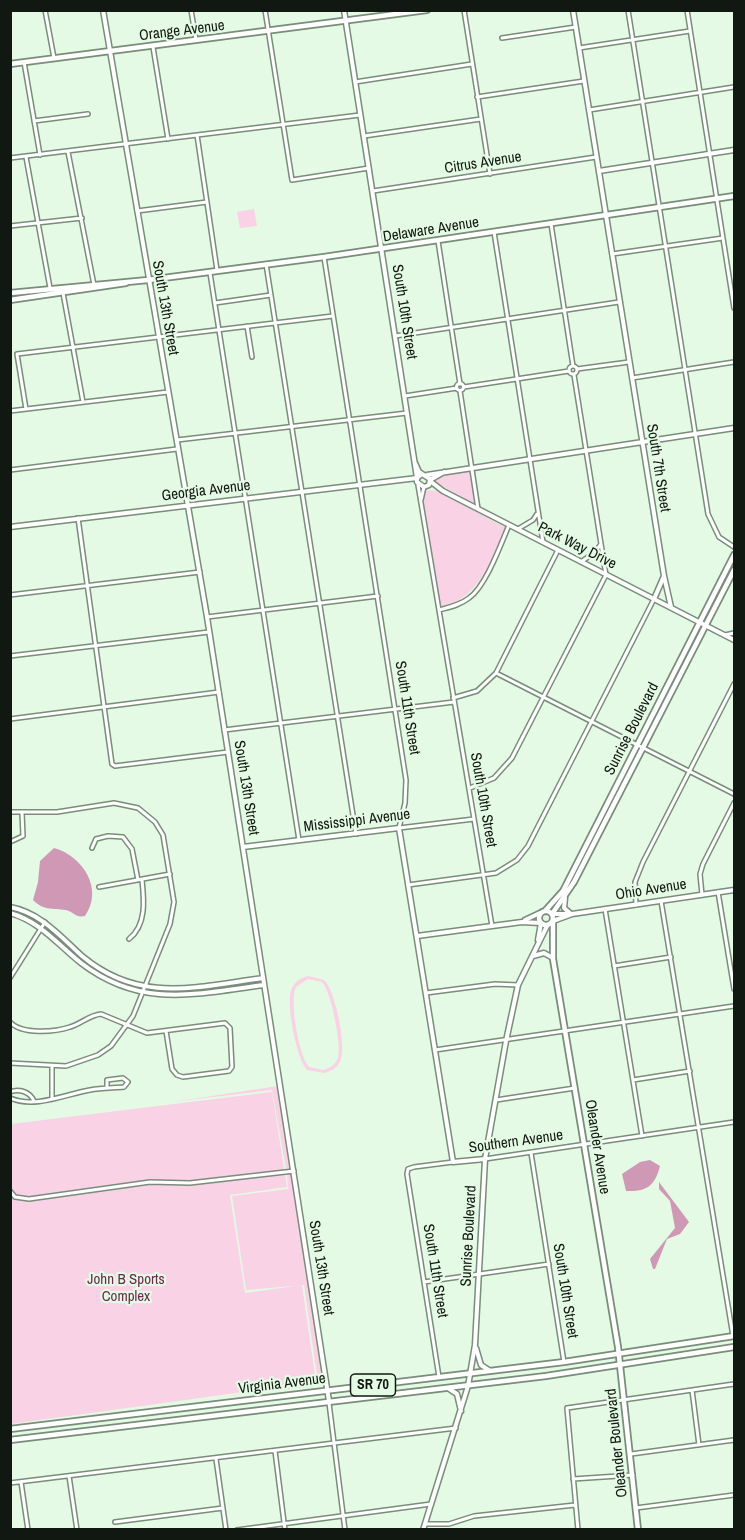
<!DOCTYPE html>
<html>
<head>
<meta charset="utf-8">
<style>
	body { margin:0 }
	#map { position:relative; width:745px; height:1540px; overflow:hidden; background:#e4fae4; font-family:"Archivo Narrow",sans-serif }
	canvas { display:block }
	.frame { position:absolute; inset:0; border:12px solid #111811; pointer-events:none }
</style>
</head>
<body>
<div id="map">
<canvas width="745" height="1540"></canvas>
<div class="frame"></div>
</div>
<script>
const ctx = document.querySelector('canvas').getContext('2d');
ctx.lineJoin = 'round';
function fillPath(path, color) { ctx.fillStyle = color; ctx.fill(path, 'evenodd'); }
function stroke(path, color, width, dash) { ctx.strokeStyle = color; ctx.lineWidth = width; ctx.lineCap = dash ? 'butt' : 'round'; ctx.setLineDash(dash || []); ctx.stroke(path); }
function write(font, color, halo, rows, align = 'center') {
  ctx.font = font + ' "Archivo Narrow",sans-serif'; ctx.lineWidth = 4.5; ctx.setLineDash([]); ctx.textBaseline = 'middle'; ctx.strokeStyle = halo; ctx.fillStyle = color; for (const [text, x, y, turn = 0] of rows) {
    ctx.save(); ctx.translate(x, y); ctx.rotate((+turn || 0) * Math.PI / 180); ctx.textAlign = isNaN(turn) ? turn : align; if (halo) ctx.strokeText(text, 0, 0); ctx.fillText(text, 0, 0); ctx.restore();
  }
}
fillPath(new Path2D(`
	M254,209L257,226L240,228L237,212Z
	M471,470L476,505L432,480L445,474Z
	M429,490L438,491L506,528C491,559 480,597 443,607L440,604L422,503L425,492Z
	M308,976L324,980C335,989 346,1045 341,1058C339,1067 332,1071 324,1073L307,1070C297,1060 286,1005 291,991C293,983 300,978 308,976ZM308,979L322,982C331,991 342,1046 338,1058C335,1065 330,1068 323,1070L309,1067C299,1057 289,1000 296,987Z
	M278,1086L292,1169H286L272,1090L172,1102Z
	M272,1092L287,1187L230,1195L245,1293L302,1285L316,1382L11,1424V1124Z
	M292,1173L324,1385L222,1397L318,1383L304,1285L246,1290L232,1196L288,1189L287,1174Z`), '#fad2e6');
fillPath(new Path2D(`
	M54,848C83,856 104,889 85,916C75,918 74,912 66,910C52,908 44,911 33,900L38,882L40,861Z
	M650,1160L660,1166C655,1185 648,1192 626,1191L622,1174L640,1162Z
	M659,1182L689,1222L680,1234L667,1239L655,1269H653L650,1259L675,1228L670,1201L659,1189Z`), '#cf99b5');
const minor = new Path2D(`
	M45,10L54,58
	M191,10L196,40
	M265,10L292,180L369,168
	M464,10L490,174
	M628,10L708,514L719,537L734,547
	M687,10L734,308
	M502,38L576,27
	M153,47L168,139
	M579,48L690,31
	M24,62L40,155
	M355,82L472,64
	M477,97L584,81
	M589,110L734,87
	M34,121L88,114
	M197,135L217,270
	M364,136L481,119
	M68,152L94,285
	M26,157L50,288
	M10,158L360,115
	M373,191L596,157
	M137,211L207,202
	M551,224L573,366
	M10,226L82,218
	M494,232L543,542
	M438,241L460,384
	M612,254L723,238
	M324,257L406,780L405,803L399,828L474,819
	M266,264L356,834
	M210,273L299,840
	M63,293L83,402
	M215,303L271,295
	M247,326L252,357
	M395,336L619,302
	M569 370a4 4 0 1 1 8 0a4 4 0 1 1-8 0Z
	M577,369L629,362
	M632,378L734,362
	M456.5 387a3.5 3.5 0 1 1 7 0a3.5 3.5 0 1 1-7 0Z
	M464,387L569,371
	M460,391L478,509
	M405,396L457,388
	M26,409L17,354L333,316
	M10,411L168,392
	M177,440L407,413
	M10,470L177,449
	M418,485L492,926
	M421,500L424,487
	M78,518L112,764L115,766L228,752
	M518,529L533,520L537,514
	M581,562L595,552L601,544
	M10,595L200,572
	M439,610C450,607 460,605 469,598C486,586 501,544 509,525
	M207,617L378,596
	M725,635L734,633
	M10,656L209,632
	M496,673L734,794
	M453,698L477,691L496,673L558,550
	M10,719L219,692
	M224,730L454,702
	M470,788L494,778L512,758L606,575L574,375
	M10,812H57L114,803L138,808L155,822L163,835L174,902L170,924L133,1016L111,1046L98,1055L66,1066L10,1063
	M10,842L23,836L22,813
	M92,848L96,839L108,836L123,837L132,849L138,880
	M408,885L496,873L517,860L528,846L654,599
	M99,887L170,874
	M718,892L734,989
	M702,895L700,874L703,864L734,803
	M661,901L733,1336
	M636,905L635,882L643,862L734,684
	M605,909L642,1136
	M129,939C147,925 144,899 142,880
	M614,966L671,957
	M10,978L45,922
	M426,993L495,984L518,985
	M10,1022C22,1035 55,1032 70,1027C81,1024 89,1015 101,1014L147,1033L225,1023L230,1028L232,1067L229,1071L183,1077L177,1075L172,1069L166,1031
	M435,1050L734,1006
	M52,1067V1098
	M633,1080L690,1071
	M10,1092C19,1088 30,1092 34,1101
	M10,1098C35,1109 66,1094 90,1090C101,1088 113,1088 124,1087L128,1082L123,1078L107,1080V1088
	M496,1100L575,1088
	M531,1153L564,1362
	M485,1159L734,1122
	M10,1191L15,1197L29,1199L150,1182L190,1183L294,1171
	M424,1282L549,1264
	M439,1377L407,1174L408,1169L414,1167L453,1162
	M692,1390L699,1445
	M329,1403L345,1530
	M275,1451L285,1530
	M631,1454L734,1440
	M216,1459L226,1530
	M69,1476L77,1530
	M573,1479L633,1475
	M21,1482L28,1530
	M10,1483L456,1428
	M636,1508L734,1495
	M115,1522L223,1508
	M425,1524H449L474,1516L575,1505
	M237,1530L431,1504
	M578,1530L567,1408L734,1384`);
const tertiary = new Path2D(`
	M103,10L207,617L329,1401
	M344,10L417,478
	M573,10L664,576L654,599
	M599,171L734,150
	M415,463L419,472L430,479L429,485L424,487L417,482V478L422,474
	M427,475L734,428
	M430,480L444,472
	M430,481L443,491L734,640
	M10,527L417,478
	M664,576L671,607
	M243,847L399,828L453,1162L485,1159
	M565,898L564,908L571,914
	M10,907C41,913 60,936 82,956C139,1004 196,987 263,978
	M10,913C41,922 57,944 81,963C141,1009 195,994 264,985
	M552,914H568
	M525,920L540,913
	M553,921L572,914L734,890
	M417,936L522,922L540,923
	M538,940L541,923
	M533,956L544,953L553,958
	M476,1348L481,1365L490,1371
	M448,1388L457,1394L461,1411
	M423,1530L468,1386L475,1345L485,1159L506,1041L518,985L547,926`);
const secondary = new Path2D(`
	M10,64L427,10
	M10,293L148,280L324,257L734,196
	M10,300L126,283
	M539 918a7 7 0 1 1 14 0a7 7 0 1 1-14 0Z
	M545,911L563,891L734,555
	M552,914L574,882L734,570
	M553,921V959L618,1347L638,1530`);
const primary = new Path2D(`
	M10,1429L564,1362L734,1336
	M10,1440L546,1376L734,1347`);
stroke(minor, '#798d7a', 6);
stroke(tertiary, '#798d7a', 7);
stroke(secondary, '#798d7a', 8);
stroke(primary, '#798d7a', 8);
stroke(minor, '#fff', 3);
stroke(tertiary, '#fff', 4);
stroke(secondary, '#fff', 4.5);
stroke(primary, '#fff', 4.5);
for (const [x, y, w] of [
	[373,1385,45]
]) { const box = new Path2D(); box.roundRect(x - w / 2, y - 11, w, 22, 4.5); ctx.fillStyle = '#e4fae4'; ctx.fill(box); stroke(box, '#111811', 1.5); }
write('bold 14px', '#111811', null, [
	["SR 70",373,1385]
]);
write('15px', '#111811', '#e4fae4', [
	["Orange Avenue",182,31,-7],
	["Citrus Avenue",483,163,-9],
	["Delaware Avenue",431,230,-9],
	["South 13th Street",165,308,80],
	["South 10th Street",404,312,81],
	["South 7th Street",658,468,81],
	["Georgia Avenue",206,491,-7],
	["Park Way Drive",577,546,27],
	["South 11th Street",407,708,81],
	["Sunrise Boulevard",632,729,-63],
	["South 13th Street",246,788,81],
	["South 10th Street",483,800,80],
	["Mississippi Avenue",357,821,-7],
	["Ohio Avenue",651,890,-9],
	["Southern Avenue",516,1142,-8],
	["Oleander Avenue",597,1147,81],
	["Sunrise Boulevard",469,1236,-87],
	["South 13th Street",321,1268,81],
	["South 11th Street",435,1271,81],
	["South 10th Street",565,1291,81],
	["Virginia Avenue",282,1384,-7],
	["Oleander Boulevard",617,1443,-96]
]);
write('15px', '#6a294f', '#e4fae4', [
	["John B Sports",126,1280],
	["Complex",126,1297]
]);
</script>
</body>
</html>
